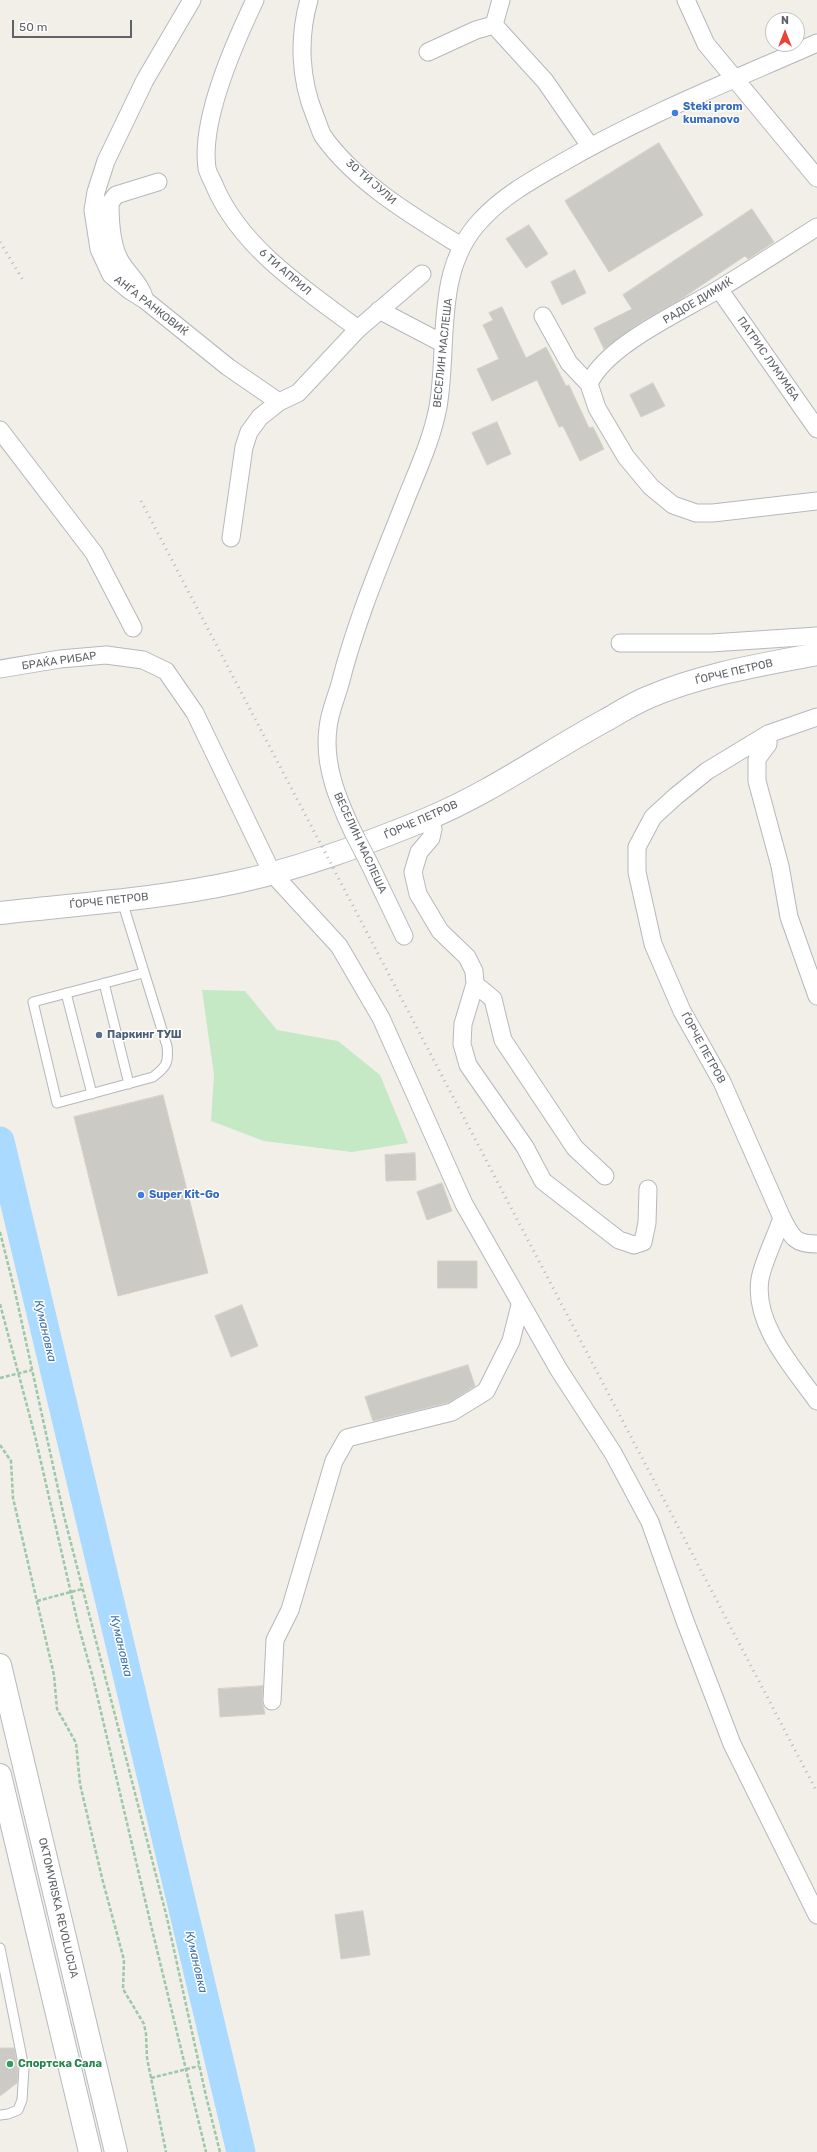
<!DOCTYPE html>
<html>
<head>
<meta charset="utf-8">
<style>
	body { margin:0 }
	#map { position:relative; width:817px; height:2152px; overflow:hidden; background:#f1efe8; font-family:Rubik,sans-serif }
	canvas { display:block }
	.north { position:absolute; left:765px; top:12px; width:40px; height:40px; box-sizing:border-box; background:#fff; border:1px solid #bfc1c3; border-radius:50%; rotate:0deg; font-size:11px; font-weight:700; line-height:16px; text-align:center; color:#5f6368 }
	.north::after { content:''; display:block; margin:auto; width:14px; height:18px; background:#ea4335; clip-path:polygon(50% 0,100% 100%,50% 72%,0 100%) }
	.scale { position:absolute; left:12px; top:20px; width:120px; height:18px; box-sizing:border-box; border:2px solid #5f6368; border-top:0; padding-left:5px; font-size:12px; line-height:14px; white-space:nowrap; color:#5f6368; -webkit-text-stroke:3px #fff; paint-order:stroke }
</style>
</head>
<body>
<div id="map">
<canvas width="817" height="2152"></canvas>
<div class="north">N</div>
<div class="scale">50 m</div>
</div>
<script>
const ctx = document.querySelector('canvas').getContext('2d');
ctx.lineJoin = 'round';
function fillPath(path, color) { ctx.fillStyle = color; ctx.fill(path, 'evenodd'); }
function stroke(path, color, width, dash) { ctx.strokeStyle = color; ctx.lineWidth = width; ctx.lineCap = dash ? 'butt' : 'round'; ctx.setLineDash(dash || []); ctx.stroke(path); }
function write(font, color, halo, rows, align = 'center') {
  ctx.font = font + ' Rubik,sans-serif'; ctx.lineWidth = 3; ctx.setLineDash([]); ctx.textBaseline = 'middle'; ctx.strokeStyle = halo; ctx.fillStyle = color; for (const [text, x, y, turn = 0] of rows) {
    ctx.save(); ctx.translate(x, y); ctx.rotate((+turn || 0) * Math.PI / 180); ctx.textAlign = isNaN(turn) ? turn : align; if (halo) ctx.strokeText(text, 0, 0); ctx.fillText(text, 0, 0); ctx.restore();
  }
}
fillPath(new Path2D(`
	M202,990L245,991L277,1030L338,1041L380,1075L408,1143L352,1152L264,1141L211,1121L214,1075Z`), '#c5e8c5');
stroke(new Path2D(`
	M0,1141L241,2152`), '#aadaff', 29);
const building = new Path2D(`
	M659,143L703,215L609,272L565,201Z
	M752,209L774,242L748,259L745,256L681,299L641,322L604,349L594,328L632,309L623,295Z
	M529,225L548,254L526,268L506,239Z
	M575,270L586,293L562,305L551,282Z
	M502,307L526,358L546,347L566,386L569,385L589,428L593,427L604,449L580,461L563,426L559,427L537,380L492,401L477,369L499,359L483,325L493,320L489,313Z
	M653,383L665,406L641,417L630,395Z
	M497,422L511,454L487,465L472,433Z
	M163,1095L208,1273L118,1296L74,1117Z
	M415,1153L416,1180L386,1181L385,1155Z
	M442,1183L452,1211L427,1220L417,1192Z
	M438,1261H477V1288H438Z
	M242,1305L258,1346L231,1357L215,1316Z
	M468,1365L475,1386L450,1402L373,1421L365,1397Z
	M263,1686L262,1701L265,1714L220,1717L218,1689Z
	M363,1911L370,1955L341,1959L335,1915Z
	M0,2048H14L18,2068L17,2083L0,2096Z`);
fillPath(building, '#cccac5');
stroke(building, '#d6d1c6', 1);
const lane = new Path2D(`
	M122,901L167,1046C169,1063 166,1067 153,1077L57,1103L33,1002L143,973
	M104,983L129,1084
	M66,993L92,1094
	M0,1948L24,2068L22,2100L18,2110L8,2114L0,2115`);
const street = new Path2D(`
	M192,0L145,80L106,161L96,192L93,210L99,249L111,275L129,290L145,300L228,367L279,402
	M255,0C234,44 200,120 207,168C208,174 213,181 215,187C242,249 306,290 358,329
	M309,0C298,38 300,80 315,116C318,123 320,131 323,136C355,182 414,217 461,246
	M686,0L706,44L817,178
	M494,25L501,0
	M428,52L476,30L494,25L545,81L590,146
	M719,289L817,429
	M145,300C141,285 131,277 122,264C111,248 110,222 110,203L116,195L158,182
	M379,310L442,343
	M543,316L569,363L589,384L597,408L626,457L651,487L673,505L696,513H713L817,501
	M589,384C606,345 683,311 719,289C752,269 784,248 817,227
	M0,430L94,553L133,628
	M231,538L244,447L249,432L260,417L279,402L298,393L358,329L422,274
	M620,643H711L817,636
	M0,669L60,659L106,655L143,660L166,671L195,713L272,873L339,946L381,1018L464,1204L559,1370L613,1453L650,1522L685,1621L732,1744L817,1915
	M817,717L768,734L707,771L676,796L653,817L637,847V872L653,944L682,1011L722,1082L782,1218C792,1237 794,1244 817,1244
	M768,734V744L757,759V781L780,866L789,917L817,996
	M430,818L433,829L431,838L419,852L413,872L418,894L440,931L467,957L474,971L475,984L463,1024L462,1044L468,1065L525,1147L543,1181L619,1240L634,1245L643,1242L647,1223L648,1189
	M353,832C338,800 323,765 328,728C329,714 336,698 340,684C356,620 382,560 406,499C418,469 432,439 438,407C449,345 433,270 481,220C503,196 532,180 560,164C642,116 731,81 817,43
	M369,863L404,936
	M475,984L493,999L503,1040L575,1148L605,1176
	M782,1218C776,1236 763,1262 760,1279C753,1324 793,1367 817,1401
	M272,1701L275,1640L290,1610L334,1461L347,1438L452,1412L486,1391L511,1341L520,1305`);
const secondary = new Path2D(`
	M0,913C79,904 159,899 237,882C302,868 366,844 427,819C490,793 547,752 606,720C620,712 634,703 649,697C703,674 760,665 817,654
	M0,1665L116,2152
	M0,1775L90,2152`);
stroke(lane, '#b5b8bc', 11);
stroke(street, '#b5b8bc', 19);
stroke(secondary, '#b6babf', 24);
stroke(new Path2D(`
	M0,1232L16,1296L64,1516L167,1918L206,2096L220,2152
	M0,1304L35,1436L78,1624L93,1678L150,1921L206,2152
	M0,1378L32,1370
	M0,1445L11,1461L13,1498L54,1675L57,1709L76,1743L80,1784L102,1878L124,1960L123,1989L144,2024L146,2034L147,2058L166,2152
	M37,1601L82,1589
	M151,2078L199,2066`), '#9cc7a9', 2.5, [4, 2]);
stroke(lane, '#fff', 9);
stroke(street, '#fff', 17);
stroke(secondary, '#fff', 22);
stroke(new Path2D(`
	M0,242L23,280
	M141,501L817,1792`), '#b6b7b8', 3, [1, 5]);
const streetBridge = new Path2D(`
	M353,832L369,863`);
stroke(streetBridge, '#b5b8bc', 19, []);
stroke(streetBridge, '#fff', 17);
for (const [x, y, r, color] of [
	[675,113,4,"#3f7fe0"],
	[99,1035,4,"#5c6f8a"],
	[141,1195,4,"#3f7fe0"],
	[10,2064,4,"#2e9e5b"]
]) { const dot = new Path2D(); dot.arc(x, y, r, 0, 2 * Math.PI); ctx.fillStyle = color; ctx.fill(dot); stroke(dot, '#fff', 1.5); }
write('bold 11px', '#366cbe', '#fff', [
	["Steki prom",683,107],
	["kumanovo",683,120],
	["Super Kit-Go",149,1195]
], 'left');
write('11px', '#5f6368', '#fff', [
	["30 ТИ ЈУЛИ",371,182,41],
	["6 ТИ АПРИЛ",285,272,41],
	["РАДОЕ ДИМИЌ",698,301,-31],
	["АНЃА РАНКОВИЌ",151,306,38],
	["ВЕСЕЛИН МАСЛЕША",443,353,-84],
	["ПАТРИС ЛУМУМБА",768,359,55],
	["БРАЌА РИБАР",59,661,-8],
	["ЃОРЧЕ ПЕТРОВ",734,672,-13],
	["ЃОРЧЕ ПЕТРОВ",421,820,-24],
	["ВЕСЕЛИН МАСЛЕША",360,843,65],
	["ЃОРЧЕ ПЕТРОВ",109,901,-6],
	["ЃОРЧЕ ПЕТРОВ",703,1048,61],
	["OKTOMVRISKA REVOLUCIJA",58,1908,77]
]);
write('bold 11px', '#4e5e75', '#fff', [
	["Паркинг ТУШ",107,1035]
], 'left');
write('bold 11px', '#27864d', '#fff', [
	["Спортска Сала",18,2064]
], 'left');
write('italic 12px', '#4174aa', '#fff', [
	["Кумановка",45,1331,77],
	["Кумановка",121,1646,77],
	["Кумановка",196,1962,77]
]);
</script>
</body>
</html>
